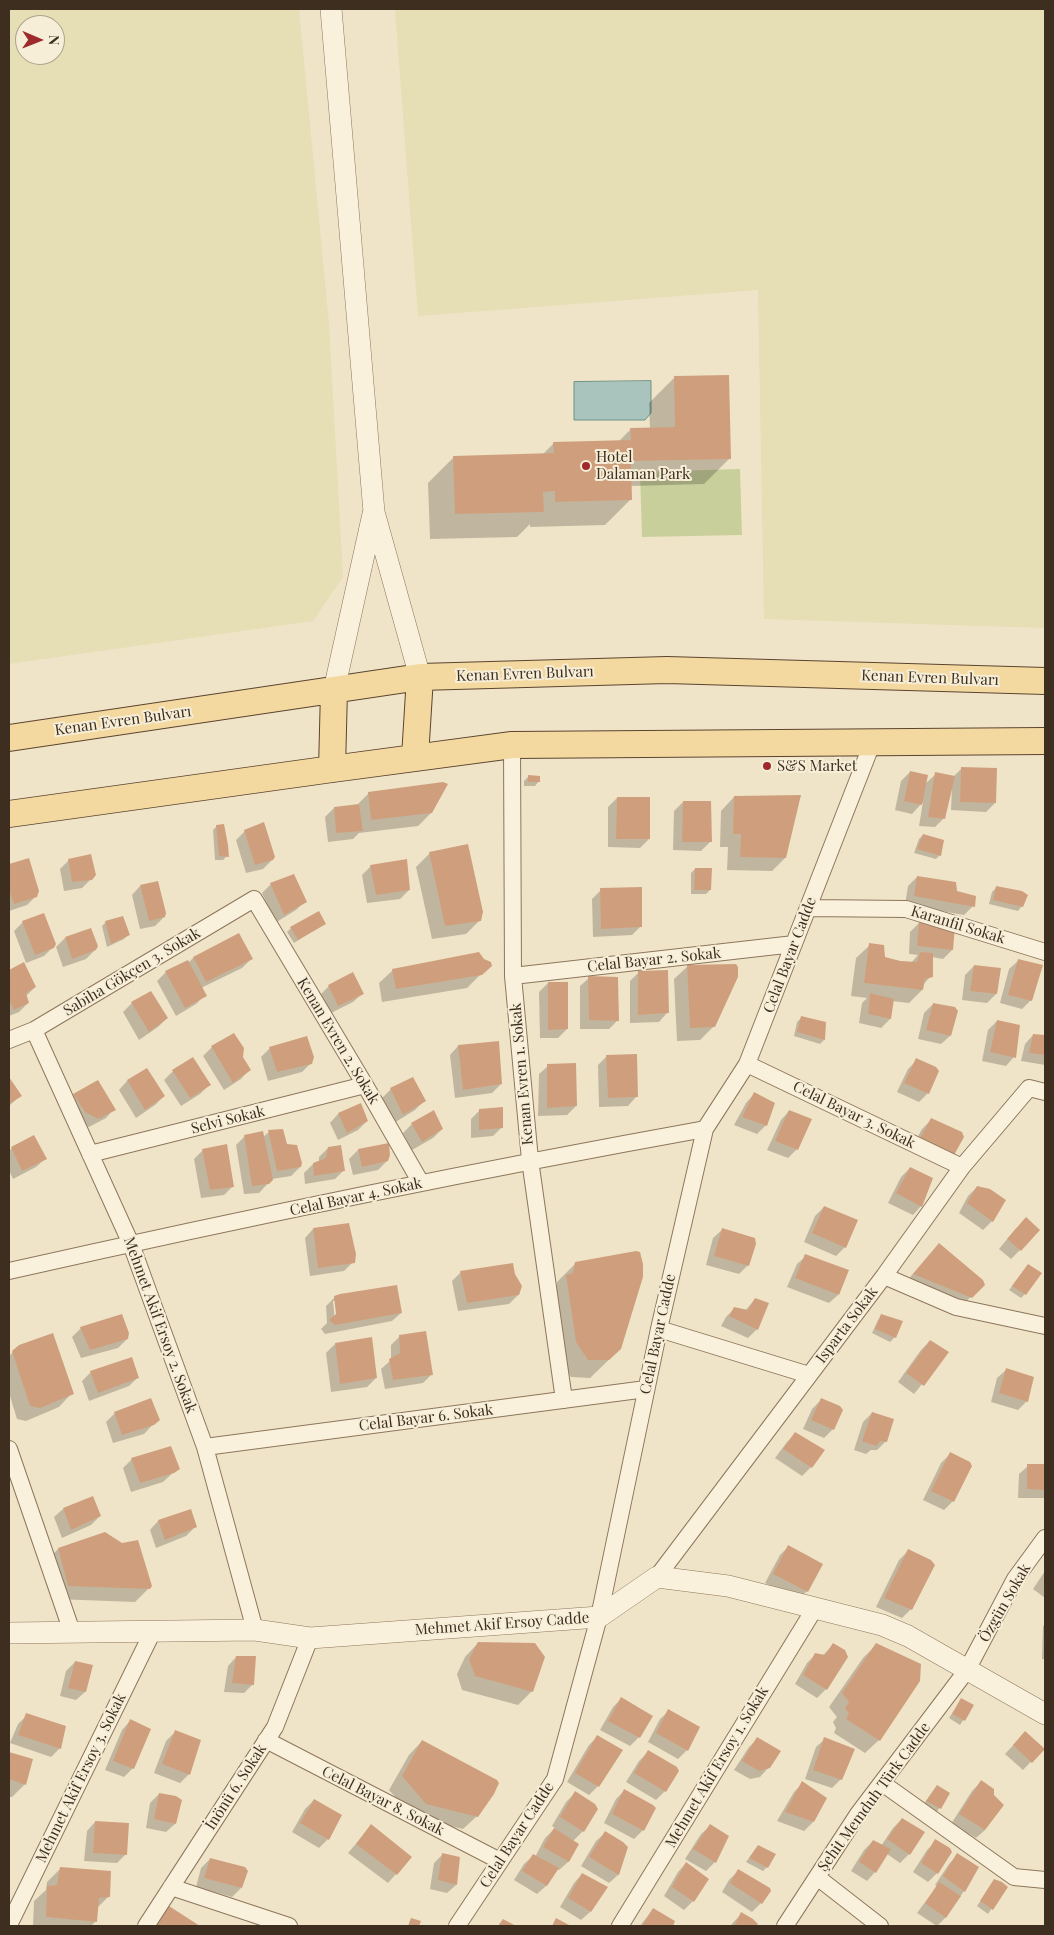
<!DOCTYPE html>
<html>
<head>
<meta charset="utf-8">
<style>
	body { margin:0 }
	#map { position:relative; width:1054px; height:1935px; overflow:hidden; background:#f0e4c8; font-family:"Playfair Display",serif }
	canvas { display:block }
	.frame { position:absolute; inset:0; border:10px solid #3d2e20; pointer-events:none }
	.north { position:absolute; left:15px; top:15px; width:50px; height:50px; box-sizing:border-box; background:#f7eed8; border:1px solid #ada18e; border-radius:50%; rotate:91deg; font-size:14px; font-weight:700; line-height:20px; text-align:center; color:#3d2e20 }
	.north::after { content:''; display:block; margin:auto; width:18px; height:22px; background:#9e2a2b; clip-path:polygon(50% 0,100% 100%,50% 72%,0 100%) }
</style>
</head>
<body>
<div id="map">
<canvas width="1054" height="1935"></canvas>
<div class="frame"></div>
<div class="north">N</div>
</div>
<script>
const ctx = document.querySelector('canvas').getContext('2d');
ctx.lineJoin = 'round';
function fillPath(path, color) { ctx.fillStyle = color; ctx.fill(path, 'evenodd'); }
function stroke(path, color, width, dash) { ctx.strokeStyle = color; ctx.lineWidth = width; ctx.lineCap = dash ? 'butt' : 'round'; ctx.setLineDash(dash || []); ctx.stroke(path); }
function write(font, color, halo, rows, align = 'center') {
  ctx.font = font + ' "Playfair Display",serif'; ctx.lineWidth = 4; ctx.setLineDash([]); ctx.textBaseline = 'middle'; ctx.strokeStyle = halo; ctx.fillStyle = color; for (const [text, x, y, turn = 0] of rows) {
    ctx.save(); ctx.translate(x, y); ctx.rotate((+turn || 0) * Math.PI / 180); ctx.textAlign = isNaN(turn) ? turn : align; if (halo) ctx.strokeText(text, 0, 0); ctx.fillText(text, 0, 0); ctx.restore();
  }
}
fillPath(new Path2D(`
	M9,9H299L329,324L343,577L313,621L9,664ZM25,25H55V55H25Z
	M395,9H1045V628L764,619L758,290L418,316Z`), '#e6deb5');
fillPath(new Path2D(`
	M740,469L742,535L642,537L640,472Z`), '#c9cf9b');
const water = new Path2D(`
	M651,381V413L645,420H574V382Z`);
fillPath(water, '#a9c4bc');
stroke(water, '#6f938a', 1);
fillPath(new Path2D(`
	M675,377L730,458L704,484L631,486V499L605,525L530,527V524L517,537L430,539L428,483L454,457L542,455L554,443L619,441L631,429H650L649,403Z
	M962,768L995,803L986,812L951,810L952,787L944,818L935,827L919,826L923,802L912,814L895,810L901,781L910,772L925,784L936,774L953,777Z
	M528,777L539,781L535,786H524V781Z
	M369,793L431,813L418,826L359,833L353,839L328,842L325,817L334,808L356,806Z
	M734,797L785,858L772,871L727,870L728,847H720L721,811Z
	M617,798L649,839L640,848L608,847V807Z
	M683,802L710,842L701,851L673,850L674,811Z
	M217,826L227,856L223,860H215L213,830Z
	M245,831L272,860L263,869L246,873L236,840Z
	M923,835L940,855L936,859L914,853L919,839Z
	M430,853L480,920L466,934L432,939L416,867Z
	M28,860L36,896L27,905L9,911V865Z
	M69,860L91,879L82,888L64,891L60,869Z
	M371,866L409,890L400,899L367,903L362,875Z
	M695,869L710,890L706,894H691V873Z
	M917,877L956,892L973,906L964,915L905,905L908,886Z
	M271,884L305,901L296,910L275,923L262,893Z
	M140,886L164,917L155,926L140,929L132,895Z
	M996,888L1022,906L1018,911L989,904L992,892Z
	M601,890L641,926L632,935L593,937L592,899Z
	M23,922L53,947L44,956L26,963L14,931Z
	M106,922L128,935L124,939L107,947L102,926Z
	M919,923L954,927L952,950L943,959L932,957L931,976L923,985L922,990L909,1003L892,1001L890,1019L881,1028L859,1023L862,1003L867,998L851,996L856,958L870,945L884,958L911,963L918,955L909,954L910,932Z
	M324,924L294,943L287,932L291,928Z
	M238,935L251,959L242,968L201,988L205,995L196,1004L176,1016L157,981L166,972L188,963L193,958Z
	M65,938L95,950L86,959L63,967L56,947Z
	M1018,961L1031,1000L1022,1009L1000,1003L1009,969Z
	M24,964L35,987L26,996L28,1003L19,1012L9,1016V971Z
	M490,965L467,988L382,1002L379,983L393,970Z
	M688,966L714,1026L700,1040L677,1041L674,979Z
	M974,966L996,994L987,1003L962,1000L965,975Z
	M639,972L667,1013L659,1022L630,1023V981Z
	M589,978L618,1020L609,1029H580V986Z
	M548,983L567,1029L558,1038H540L539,992Z
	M329,986L362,994L353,1002L329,1014L320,995Z
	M151,993L167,1018L158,1027L139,1040L123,1012L132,1003Z
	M933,1004L950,1036L941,1044L918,1039L924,1013Z
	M801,1018L825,1023L824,1040L820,1044L794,1036L797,1022Z
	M997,1021L1014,1057L1006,1066L982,1061L988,1030Z
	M233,1035L241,1057L249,1070L241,1079L224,1090L203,1056L212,1047Z
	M1033,1035L1045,1037V1065L1021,1061L1025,1044Z
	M458,1046L501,1084L492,1093L455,1098L450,1055Z
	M270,1048L311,1063L302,1072L268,1081L261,1057Z
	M607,1056L636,1097L628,1106L599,1107L598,1065Z
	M917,1060L928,1093L919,1102L897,1092L908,1069Z
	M548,1066L576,1106L567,1115L538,1116L539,1074Z
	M146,1069L164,1096L155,1105L136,1118L119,1090L127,1081Z
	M173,1071L209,1085L200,1094L181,1106L164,1080Z
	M9,1079L20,1096L9,1106Z
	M391,1089L424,1101L415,1110L394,1123L382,1098Z
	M754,1094L766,1125L757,1134L734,1125L746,1103Z
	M74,1095L114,1109L106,1118L89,1127L76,1121L65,1104Z
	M360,1105L367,1121L358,1130L338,1140L330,1123L338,1114Z
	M480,1110L502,1127L493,1136L471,1138V1119Z
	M789,1111L797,1149L788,1158L767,1150L781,1120Z
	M931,1120L962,1137L911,1149L922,1129Z
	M412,1124L442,1129L433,1138L412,1150L403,1133Z
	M269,1132L286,1146L300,1167L291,1176L272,1179L259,1193L244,1194L236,1145L245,1136L263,1137Z
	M388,1144L387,1161L378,1170L353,1175L349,1159L358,1150Z
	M12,1148L45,1159L36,1167L13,1179L9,1170V1151Z
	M328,1148L344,1170L335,1179L305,1184L304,1173L313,1164L319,1162V1157Z
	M203,1150L233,1186L224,1195L201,1198L194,1159Z
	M910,1168L921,1206L913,1215L888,1203L901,1177Z
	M977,1187L1004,1200L992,1221L983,1230L959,1213L968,1196Z
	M824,1207L845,1247L836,1256L804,1242L815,1216Z
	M1017,1227L1020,1250L1011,1259L999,1249Z
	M313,1229L353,1262L344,1271L310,1276L305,1238Z
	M722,1230L748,1265L739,1274L706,1265L713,1238Z
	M930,1254L983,1284L962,1306L905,1283Z
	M806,1256L838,1295L829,1303L787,1287L797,1264Z
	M575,1264L620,1349L590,1378L571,1377L559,1360L549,1294L557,1287V1282Z
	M1024,1270L1025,1294L1021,1298L1009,1290Z
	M461,1272L518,1295L509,1304L458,1311L452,1281Z
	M335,1297L401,1313L392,1321L325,1334L321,1329L327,1323L326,1306ZM333,1301H336L338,1320L335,1321Z
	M755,1299L757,1329L748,1338L721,1326L726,1317L735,1308L745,1311Z
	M882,1316L901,1322L894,1338L890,1342L872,1333L878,1320Z
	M81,1328L127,1339L118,1348L81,1358L72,1337Z
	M400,1336L432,1374L423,1383L385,1389L381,1369L391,1360V1345Z
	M930,1341L948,1352L914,1394L898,1382L921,1350Z
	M335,1344L376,1378L367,1387L331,1392L326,1353Z
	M19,1346L72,1393L59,1407L26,1421L17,1419L9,1393V1356Z
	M1006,1370L1027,1401L1018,1410L991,1402L997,1378Z
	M91,1372L138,1377L129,1386L89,1401L82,1381Z
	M821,1400L833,1429L824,1438L803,1429L812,1409Z
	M115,1413L158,1419L144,1434L113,1443L106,1422Z
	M872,1413L886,1441L877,1450H871L866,1454L854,1450L863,1422Z
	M796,1433L811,1467L802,1476L775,1458L787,1442Z
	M950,1454L953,1501L944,1510L923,1500L941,1463Z
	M132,1459L178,1468L163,1482L131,1492L123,1468Z
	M1045,1465V1498H1018L1019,1474L1028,1466Z
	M63,1509L100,1516L91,1525L62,1538L54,1517Z
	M190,1511L195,1527L186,1536L156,1548L150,1530L158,1521Z
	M122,1544L149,1588L135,1602L55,1599L45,1562L58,1549Z
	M788,1547L807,1591L798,1600L765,1583L780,1555Z
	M908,1551L911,1609L902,1618L876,1607L899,1560Z
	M1045,1571V1598L1033,1589Z
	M1045,1624V1659H1042L1043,1626Z
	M478,1643L532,1691L518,1705L462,1690L457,1674L465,1657Z
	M833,1645L826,1689L817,1698L795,1684L807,1663L816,1654L823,1655Z
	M876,1645L879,1740L865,1753L834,1733L836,1728L833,1722L837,1717L829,1707L863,1658Z
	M236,1657L253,1684L244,1693L224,1692L228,1666Z
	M75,1662L85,1692L76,1700L60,1696L66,1671Z
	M622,1698L639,1737L630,1746L600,1730L613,1707Z
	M961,1700L973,1706L960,1725L949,1718Z
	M669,1711L687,1750L678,1759L648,1742L660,1719Z
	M27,1715L60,1748L51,1757L10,1743L18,1724Z
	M130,1721L133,1768L124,1777L105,1770L122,1730Z
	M175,1732L189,1774L180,1783L154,1773L166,1741Z
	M598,1736V1786L589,1795L567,1782L589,1745Z
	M758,1738L769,1767L760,1777L750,1779L734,1770L749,1747Z
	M825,1739L841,1779L832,1788L805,1779L816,1747Z
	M422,1741L477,1816L463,1829L413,1817L389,1790L409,1755Z
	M1017,1741L1043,1749L1023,1770L1005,1754Z
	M648,1752L665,1791L656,1800L626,1782L639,1761Z
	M9,1753L31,1760L25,1784L12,1797H9Z
	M981,1782L985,1830L976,1838L951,1824L972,1791Z
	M803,1783L825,1798L813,1822L804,1831L777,1821L794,1792Z
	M937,1786L949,1793L936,1813L923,1805Z
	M624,1791L643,1830L634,1839L604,1823L616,1799Z
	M575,1793L583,1831L573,1841L568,1862L559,1870L557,1869L546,1886L537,1894L514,1880L524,1864L533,1856L535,1857L545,1838L555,1828L552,1826L566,1802Z
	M159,1794L175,1824L166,1832L146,1828L150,1803Z
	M314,1800L328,1839L319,1848L292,1832L305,1809Z
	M902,1819L909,1854L900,1863L887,1854L875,1872L867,1881L851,1871L864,1850L873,1841L881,1846L893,1828Z
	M95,1822L126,1854L117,1863L84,1861L87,1831Z
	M372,1825L396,1874L388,1883L348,1853Z
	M710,1826L715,1862L706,1871L685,1859L701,1834Z
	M605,1833L627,1847L618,1875L609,1883L581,1866L596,1841Z
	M936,1841L937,1873L928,1882L913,1872L927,1850Z
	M758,1846L767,1867L763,1871L746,1862Z
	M443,1854L456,1885L447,1893L430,1889L434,1863Z
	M957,1855L964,1891L946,1917L937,1926L917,1913L937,1886L935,1885L949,1864Z
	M210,1859L241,1888L232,1897L196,1887L201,1868Z
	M686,1863L693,1901L684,1910L664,1896L678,1872Z
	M61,1868L108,1897L97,1908L96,1921L91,1926H33L34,1901L46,1890L47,1882Z
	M738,1871L761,1903L752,1912L722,1892L729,1880Z
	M582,1874L590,1912L581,1920L560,1907L574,1883Z
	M994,1880L1006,1887L988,1914L977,1906Z
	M169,1908L197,1926H155L160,1917Z
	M653,1909L674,1921L671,1926H640Z
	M741,1914L756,1924L755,1926H730Z`), '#0003');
fillPath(new Path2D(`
	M729,375L731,459L631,461L632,500L555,502V491L543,492L544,512L455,514L453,456L554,453L553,442L631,440L630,428L675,427L674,376Z
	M961,767L997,768L996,803L960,802Z
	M910,771L928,775L922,805L904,801Z
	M935,772L955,776L945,819L928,817Z
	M528,775L540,776V782H528Z
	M443,782L448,784L432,813L371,820L368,792Z
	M801,795L786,858L740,857L741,834H733L734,796Z
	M617,797H650V839H616Z
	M683,801H711L712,842H682Z
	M359,804L363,831L336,833L334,807Z
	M264,822L275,857L273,860L255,865L244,830Z
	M224,824L228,845L229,857L219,856L216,825Z
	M923,834L944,840L941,856L917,849Z
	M468,844L483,912L481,921L445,926L429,852Z
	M91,854L96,875L92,880L72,882L68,859Z
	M29,858L39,891L37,897L14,904L9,890V864Z
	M407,859L410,890L376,895L370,865Z
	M695,868H712L711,890H694Z
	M294,874L307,902L284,915L270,883Z
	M917,876L956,882L957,891L976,896L975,907L914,896Z
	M158,881L166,913L165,917L149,921L140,885Z
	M996,886L1022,891L1028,895L1023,907L993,900Z
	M642,887V927L601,929L600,888Z
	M319,911L326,924L298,940L290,927Z
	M44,913L56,944L54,948L35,955L22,921Z
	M123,916L130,935L111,944L105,921Z
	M919,922L955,926L953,950L917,946Z
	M91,928L98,946L96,950L72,959L65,937Z
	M239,933L253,959L206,982L193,957Z
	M869,943L884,945L885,957L900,961L917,962L920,952L933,953V977L925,979L923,990L864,983Z
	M479,952L484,959L491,962L492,966L482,975L396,989L392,969Z
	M1018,959L1043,965L1032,1001L1008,995Z
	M188,960L207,996L185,1008L165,971Z
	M24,962L36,987L26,993L29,1003L14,1010L9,1000V970Z
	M736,964L738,967V977L715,1027L690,1028L687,965Z
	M974,965L1001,968L997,994L970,991Z
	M668,970L669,1013L638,1015V971Z
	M353,972L364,994L338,1006L328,985Z
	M588,976L618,977L619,1021L589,1020Z
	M548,982H568V1029L548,1030Z
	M151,991L168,1018L149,1032L131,1002Z
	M870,993L894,999L891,1019L868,1014Z
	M933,1003L955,1007L958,1011L951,1036L926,1030Z
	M801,1016L826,1022L825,1040L797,1032Z
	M997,1020L1020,1025L1016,1058L990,1052Z
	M234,1033L244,1048L243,1057L251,1070L233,1083L211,1046Z
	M1033,1034L1045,1035V1055L1029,1053Z
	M307,1036L314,1057L312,1064L277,1072L269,1047Z
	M499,1041L502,1084L463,1090L458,1045Z
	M637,1054L638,1097L608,1098L606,1055Z
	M193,1057L211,1085L190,1098L172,1070Z
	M916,1058L936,1067L939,1071L929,1094L904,1083Z
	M576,1063L577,1106L547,1108V1064Z
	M147,1068L165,1096L145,1110L127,1080Z
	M9,1077L22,1096L9,1104Z
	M413,1077L426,1101L403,1115L390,1088Z
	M98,1080L116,1110L98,1119L85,1112L73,1094Z
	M754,1092L775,1103L767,1126L742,1117Z
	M361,1103L368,1121L347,1133L338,1113Z
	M503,1107V1128L479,1130V1109Z
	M434,1110L443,1129L422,1142L411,1123Z
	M789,1110L812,1119L798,1150L775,1141Z
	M931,1118L962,1132L964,1137L953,1157L919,1140Z
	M283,1129L287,1144L297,1145L302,1163L301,1167L277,1171L268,1130Z
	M263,1131L273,1180L269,1184L252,1186L244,1135Z
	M34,1135L47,1159L22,1171L11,1147Z
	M389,1143L390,1155L388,1161L362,1167L358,1149Z
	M227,1144L234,1187L210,1190L202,1149Z
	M341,1145L345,1171L314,1176L313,1163L326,1158L328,1147Z
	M910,1167L933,1178L922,1207L896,1193Z
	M977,1186L990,1189L1006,1200L993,1222L967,1203Z
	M824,1206L858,1220L846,1248L812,1233Z
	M1026,1217L1040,1230L1021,1251L1007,1239Z
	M349,1223L356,1254L355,1263L318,1268L313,1228Z
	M722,1228L755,1238L756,1244L749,1266L714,1256Z
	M939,1243L983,1280L985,1285L972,1298L913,1274Z
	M636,1251L640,1252L643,1264V1277L621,1349L609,1360H588L576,1342L566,1275L573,1273L575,1262Z
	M805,1254L849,1270L839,1295L795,1278Z
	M513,1263L515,1274L522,1286L519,1295L467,1303L460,1271Z
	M1028,1264L1042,1273L1026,1295L1012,1286Z
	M397,1285L402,1313L335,1325L329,1320L336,1314L334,1296L340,1294Z
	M755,1298L769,1303L758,1330L729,1316L734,1307L748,1310Z
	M122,1314L129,1333L128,1339L90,1350L80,1327Z
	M881,1314L903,1321L896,1338L875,1329Z
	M426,1331L433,1375L393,1380L389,1359L400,1353L399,1335Z
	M53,1333L74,1394L40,1408L30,1406L12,1351L19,1345Z
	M372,1337L377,1378L340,1384L335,1343Z
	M930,1340L949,1352L924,1386L906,1373Z
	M132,1357L139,1378L98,1393L90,1371Z
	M1006,1368L1034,1377L1028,1402L999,1393Z
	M151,1398L160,1420L154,1425L122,1435L114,1412Z
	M821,1398L840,1406L843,1410L834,1430L811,1420Z
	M872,1412L894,1419L887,1442L880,1441L876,1446L862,1441Z
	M795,1432L825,1450L812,1468L783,1449Z
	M171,1446L180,1469L174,1473L140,1483L131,1458Z
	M950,1452L970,1462L972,1466L954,1502L931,1491Z
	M1027,1464H1045V1490L1027,1489Z
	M93,1496L101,1516L71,1530L63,1508Z
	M191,1509L197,1527L165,1540L158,1520Z
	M105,1532L122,1543L138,1540L152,1586L150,1589L68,1586L58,1548Z
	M788,1545L823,1564L808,1592L773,1574Z
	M908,1549L931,1560L935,1565L912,1610L884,1598Z
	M478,1642L535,1643L545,1657L533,1692L475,1676L469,1659Z
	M833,1643L845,1650L848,1657L827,1690L803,1675L815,1653L825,1655Z
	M876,1643L921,1664L920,1681L880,1741L846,1719L849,1714L845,1708L849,1702L842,1693Z
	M236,1656H256L254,1685L232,1683Z
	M75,1661L93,1665L86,1692L68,1688Z
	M621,1697L653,1716L640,1738L608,1721Z
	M961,1698L974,1705L965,1721L952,1714Z
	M668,1709L700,1727L688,1751L656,1733Z
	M26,1713L66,1726L61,1749L18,1735Z
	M130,1719L151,1729L134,1769L113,1761Z
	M175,1730L201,1740L190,1775L162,1764Z
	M1025,1731L1045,1749L1032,1763L1013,1745Z
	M597,1735L623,1750L599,1787L575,1773Z
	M757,1737L781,1751L770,1768L759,1771L742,1761Z
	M824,1737L855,1749L842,1780L813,1770Z
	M422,1740L497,1780L499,1783L494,1794L478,1817L426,1804L402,1776Z
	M648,1750L677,1767L679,1771L666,1792L634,1773Z
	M9,1752L33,1759L26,1785L9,1779Z
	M981,1780L994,1789V1795L1004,1805L985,1830L959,1814Z
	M802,1781L827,1798L814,1822L785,1812Z
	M937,1785L950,1793L941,1809L926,1801Z
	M624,1789L653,1805L656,1808L644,1831L612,1814Z
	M575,1791L595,1804L598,1809L584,1832L560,1817Z
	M159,1793L176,1796L182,1800L176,1824L154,1819Z
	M314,1799L342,1815L329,1840L300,1823Z
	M902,1818L925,1832L910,1855L887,1839Z
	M95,1821L129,1823L127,1855L93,1853Z
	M371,1824L412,1857L397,1875L356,1844Z
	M710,1824L729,1836L716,1863L693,1849Z
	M554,1828L579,1844L569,1862L543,1847Z
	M605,1831L623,1842L628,1847L619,1875L589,1857Z
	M935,1839L950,1848L952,1852L938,1874L921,1863Z
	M873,1840L891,1849L876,1873L859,1862Z
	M758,1845L776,1854L768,1868L749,1858Z
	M442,1853L460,1857L457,1885L438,1880Z
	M957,1853L979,1867L965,1892L943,1876Z
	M533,1854L559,1868L547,1886L522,1871Z
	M210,1858L245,1867L248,1871L242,1888L204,1878Z
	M686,1862L709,1879L694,1902L672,1887Z
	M60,1867L111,1871L110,1897L99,1898L97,1922L46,1917L47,1886L57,1885Z
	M738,1869L770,1888L771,1891L762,1904L730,1883Z
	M582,1873L608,1887L591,1912L568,1898Z
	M994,1879L1002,1882L1008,1887L993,1910L980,1901Z
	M939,1882L961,1896L946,1918L925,1903Z
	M169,1906L200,1926H157Z
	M653,1908L675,1921L673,1926H642Z
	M741,1912L753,1919L758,1924L756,1926H734Z
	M411,1918L421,1921L419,1926H408Z
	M556,1918L571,1926H552Z
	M503,1919L516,1926H498Z`), '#cf9f7d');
const minor = new Path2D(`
	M512,745L513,976L530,1160L564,1400
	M808,908L906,909L1045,952
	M513,976L794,944
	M34,1030L131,1244L205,1447L255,1630
	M9,1040L34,1030L254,899L365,1085L421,1183
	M747,1064L962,1167
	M90,1154L365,1085
	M9,1271C240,1219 472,1171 705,1129
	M884,1276L956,1307L1045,1326
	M659,1329L809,1375
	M205,1447L646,1389
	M9,1449L72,1632
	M657,1577L884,1276L962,1167L1029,1088L1045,1092
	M266,1740L500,1861
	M882,1783L1014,1877L1045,1880
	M817,1877L880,1926
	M171,1887L289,1926
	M9,1925L153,1631
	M146,1926L275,1727L310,1638
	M457,1926L555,1779L599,1617L659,1329L705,1129L747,1064L873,741
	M620,1926L815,1608
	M785,1926L858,1814L967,1670L1015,1579L1045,1538`);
const tertiary = new Path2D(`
	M331,9L374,512L420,677
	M334,690L373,514
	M9,1633L255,1630L310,1638L599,1617L657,1577L728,1586L882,1625L908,1636L1045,1714`);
const primary = new Path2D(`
	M9,738L420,677L667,670L1045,681
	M415,757L420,677
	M332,769L334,690
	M9,814L332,769L512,745L1045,741`);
stroke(minor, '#8d765c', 18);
stroke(tertiary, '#8d765c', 22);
stroke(primary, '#5b4430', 28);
stroke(minor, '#faf1dc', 16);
stroke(tertiary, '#faf1dc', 21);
stroke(primary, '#f3d9a0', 26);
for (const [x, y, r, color] of [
	[586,466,5,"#9e2a2b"],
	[767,766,5,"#9e2a2b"]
]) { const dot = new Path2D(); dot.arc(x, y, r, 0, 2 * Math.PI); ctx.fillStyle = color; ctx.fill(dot); stroke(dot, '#f7eed8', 2); }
write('15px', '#3d2e20', '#f7eed8', [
	["Hotel",596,457],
	["Dalaman Park",596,474],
	["S&S Market",777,766]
], 'left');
write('15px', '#3d2e20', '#f7eed8', [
	["Kenan Evren Bulvarı",525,674,-2],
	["Kenan Evren Bulvarı",930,678,2],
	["Kenan Evren Bulvarı",123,721,-8],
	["Karanfil Sokak",958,925,17],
	["Celal Bayar Cadde",790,955,-69],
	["Celal Bayar 2. Sokak",654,960,-6],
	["Sabiha Gökçen 3. Sokak",132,972,-31],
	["Kenan Evren 2. Sokak",338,1041,59],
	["Kenan Evren 1. Sokak",522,1074,-95],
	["Celal Bayar 3. Sokak",854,1115,26],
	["Selvi Sokak",228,1120,-14],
	["Celal Bayar 4. Sokak",356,1197,-12],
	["Mehmet Akif Ersoy 2. Sokak",160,1325,70],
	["Isparta Sokak",847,1325,-53],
	["Celal Bayar Cadde",658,1334,-78],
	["Celal Bayar 6. Sokak",426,1418,-7],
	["Özgün Sokak",1005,1603,-60],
	["Mehmet Akif Ersoy Cadde",502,1624,-4],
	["Mehmet Akif Ersoy 1. Sokak",717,1767,-59],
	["Mehmet Akif Ersoy 3. Sokak",81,1778,-64],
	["İnönü 6. Sokak",236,1787,-57],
	["Şehit Memduh Türk Cadde",874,1797,-54],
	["Celal Bayar 8. Sokak",383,1801,27],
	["Celal Bayar Cadde",517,1835,-57]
]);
</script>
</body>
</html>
